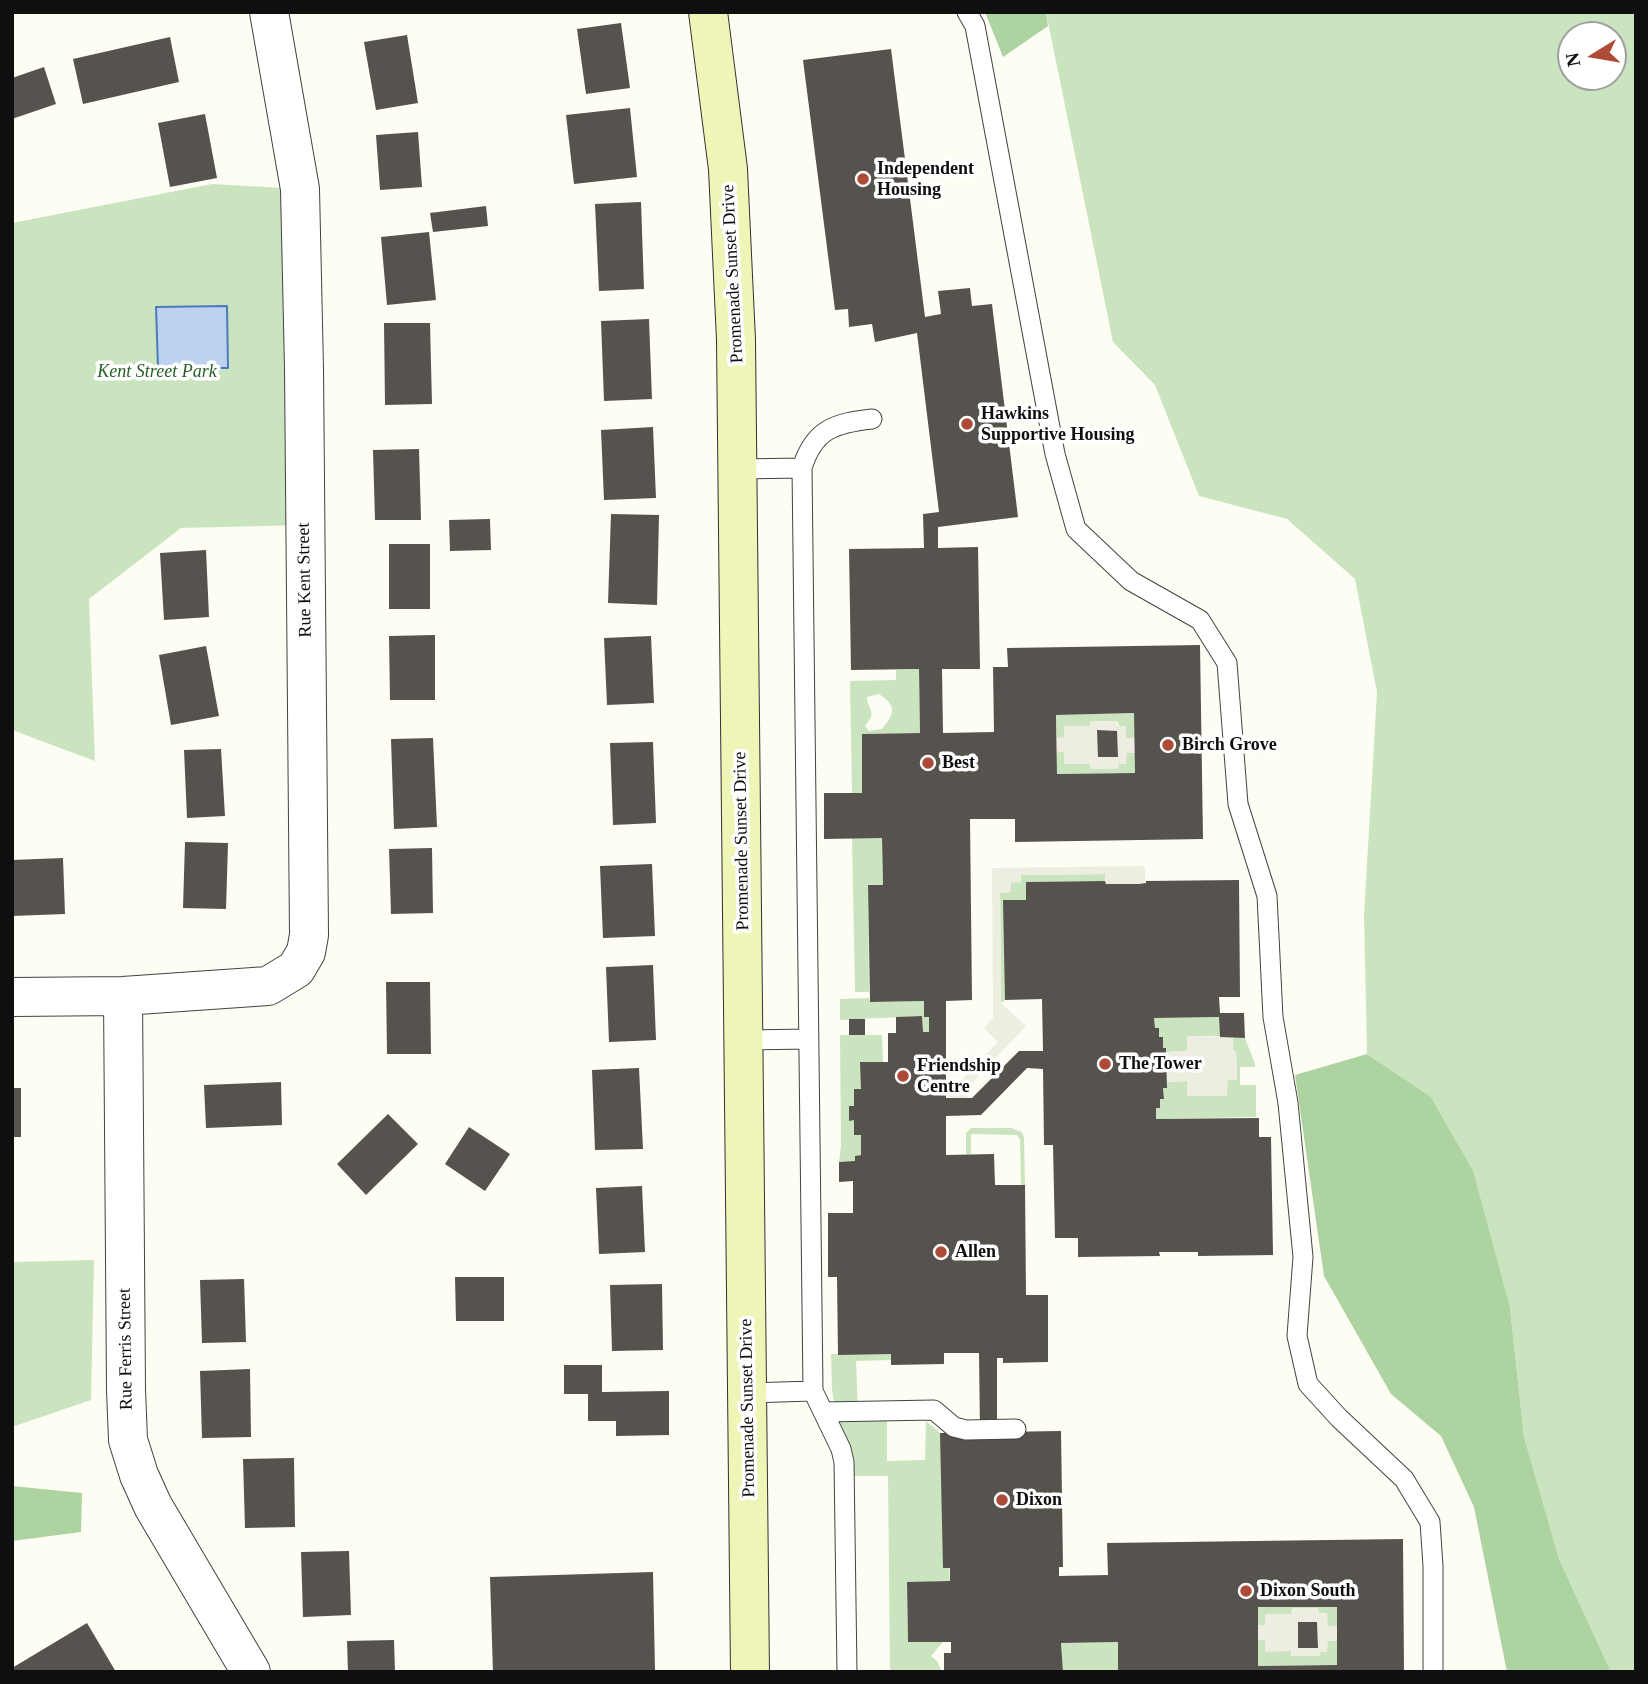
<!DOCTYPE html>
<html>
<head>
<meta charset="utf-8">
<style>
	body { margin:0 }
	#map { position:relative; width:1648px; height:1684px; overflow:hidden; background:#fdfdf3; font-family:"Times New Roman",serif }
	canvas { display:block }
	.frame { position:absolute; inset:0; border:14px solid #0f0f0f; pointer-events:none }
	.north { position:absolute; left:1557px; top:21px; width:70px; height:70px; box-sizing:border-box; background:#fff; border:2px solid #9f9f9f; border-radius:50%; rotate:259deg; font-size:19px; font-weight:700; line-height:28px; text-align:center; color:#0f0f0f }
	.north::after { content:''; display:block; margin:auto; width:24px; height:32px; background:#ae4b38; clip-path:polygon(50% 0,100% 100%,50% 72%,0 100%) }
</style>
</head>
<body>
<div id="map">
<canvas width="1648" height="1684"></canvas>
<div class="frame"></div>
<div class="north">N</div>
</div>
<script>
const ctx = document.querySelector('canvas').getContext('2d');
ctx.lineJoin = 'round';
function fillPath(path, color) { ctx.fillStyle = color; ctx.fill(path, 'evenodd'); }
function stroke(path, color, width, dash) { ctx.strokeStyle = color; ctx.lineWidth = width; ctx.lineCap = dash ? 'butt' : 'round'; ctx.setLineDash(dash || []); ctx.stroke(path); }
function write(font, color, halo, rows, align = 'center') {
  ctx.font = font + ' "Times New Roman",serif'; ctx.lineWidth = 7; ctx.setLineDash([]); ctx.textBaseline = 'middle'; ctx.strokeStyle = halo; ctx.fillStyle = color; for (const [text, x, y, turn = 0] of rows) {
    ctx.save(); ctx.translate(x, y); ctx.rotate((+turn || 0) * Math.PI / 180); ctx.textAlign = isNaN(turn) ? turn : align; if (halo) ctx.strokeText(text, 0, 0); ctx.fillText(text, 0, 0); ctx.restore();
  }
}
fillPath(new Path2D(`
	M1046,12H1636V1672H1611L1559,1559L1524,1437L1510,1308L1430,1096L1367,1054L1364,915L1377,692L1355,579L1287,519L1199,496L1155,385L1113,342ZM1571,35H1613V77H1571Z
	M212,184L300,189L304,525L181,528L89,599L95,761L12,730V223Z
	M919,669L920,733L862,734V793H852L850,681L896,680V670ZM879,694C897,706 895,713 882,729L869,731L865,726C878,710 868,713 867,697Z
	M1134,713L1135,738H1126L1117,721H1091L1090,726H1064V738H1057L1056,715Z
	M1057,752H1064L1090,764V769L1118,764L1126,753H1135V773L1057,774Z
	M852,838H882L883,885L868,886L869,992H855Z
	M1105,874V881L1027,882L1026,900H1004L1005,1000L1001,1003L1000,893L1011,892V883L1020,875Z
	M869,998L870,1002L924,1001V1017H929V1032H923L922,1016L840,1020V999Z
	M1219,1017L1220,1036H1187V1051L1166,1052V1048H1163V1038L1159,1037V1028H1155L1154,1018Z
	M840,1035H882L883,1062H861V1089L854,1106L849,1107V1120H854L861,1135V1155L855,1156V1161L839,1162L841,1146Z
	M1233,1037L1245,1038L1255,1064V1067H1240V1085H1256V1117L1156,1119V1108H1160V1099L1164,1098L1163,1088H1167V1082L1187,1081V1096L1227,1080H1237L1236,1051H1233Z
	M971,1128H1011L1022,1132L1024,1138L1025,1185H1021L1020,1140L1017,1135L971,1134V1154H966V1133Z
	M94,1260L91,1400L12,1427V1262Z
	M831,1354H891V1360L856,1361L858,1411H887V1461L925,1460L926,1421L940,1433L950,1581L907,1583L908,1642H943L931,1656L937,1661L942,1672H890L888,1476H846L832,1390Z
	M1258,1607H1337V1626H1328L1318,1614V1609H1292L1291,1614H1265V1626L1258,1625Z
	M1258,1639L1265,1640L1291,1651L1292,1656H1319L1320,1652L1328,1641H1337V1665L1258,1666Z
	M1118,1642V1672H1063L1061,1643Z`), '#cbe4c0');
fillPath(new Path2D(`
	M985,12H1046L1048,26L1003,57Z
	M1367,1054L1430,1096L1473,1171L1510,1308L1524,1437L1559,1559L1611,1672H1507L1474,1507L1441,1436L1391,1394L1324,1276L1295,1075Z
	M12,1486L82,1493L81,1532L12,1541Z`), '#add3a1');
fillPath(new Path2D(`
	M1090,721H1117L1118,726H1126V738H1135V753H1127L1126,764H1119L1118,769H1090V764H1064V752H1057V738L1064,737V726H1090Z
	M1143,866L1145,867V884H1106L1105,874L1021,875V882L1011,883V892L1000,893L1001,1003L1026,1026L968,1087L967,1098H949V1080H962L998,1042L984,1028L993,1018L992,868Z
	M1187,1036L1233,1037V1050L1236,1051L1237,1080H1228L1227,1096H1187V1081L1167,1082L1166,1052L1187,1051Z
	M1292,1608H1318L1319,1613H1327L1328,1626H1337V1641H1328L1327,1652H1320L1319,1656H1291V1651L1265,1652V1640L1258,1639V1625H1265V1614H1291ZM1298,1622L1317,1623L1318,1648H1298Z`), '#eeede1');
const water = new Path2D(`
	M227,306L228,368H158L156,307Z`);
fillPath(water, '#bdd2ef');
stroke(water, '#4d79bd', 2);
fillPath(new Path2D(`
	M621,23L630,88L586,94L577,29Z
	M407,35L418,103L376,110L364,42Z
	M170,37L179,82L83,104L73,59Z
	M891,49L925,317L941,314L938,291L970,288L972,306L992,304L1018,517L938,527V548L978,547L980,669H942L943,733L994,732L993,667H1008L1007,648L1200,645L1203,839L1015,842V819H970L972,1000L946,1001V1098H972L1019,1051H1043L1042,999L1005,1000L1003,900H1026V882L1105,881L1106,884H1139L1146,883V881L1239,880L1240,997H1219L1220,1013H1244L1245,1038L1220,1037L1219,1017L1154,1018L1155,1028H1159V1037H1163V1048H1166V1052L1167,1088H1163L1164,1099H1160V1108H1156V1119L1259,1118V1137H1271L1273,1255L1198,1256V1252H1159L1160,1256L1078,1257V1238H1055L1053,1145H1044L1043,1069L1027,1068L981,1115L946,1116V1155L994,1154L995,1185H1025L1026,1295H1048V1362L1003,1363V1358H997V1432L1061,1431L1063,1567H1059V1576L1108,1575L1107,1543L1403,1539L1404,1672H1118V1642L1061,1643L1063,1672H944V1653H951V1642H908L907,1582L950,1581V1568H943L940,1433L980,1432L979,1353H944V1364L891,1365V1354L838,1355L837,1277H828V1213H853V1181L839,1182V1162L855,1161V1156L861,1155V1135H854V1120L849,1121V1106H854V1089H861L860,1062H888V1033H896V1017L922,1016L923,1032H929V1017H924V1001L870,1002L868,885H883L882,838L824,839V793H862V734L920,733L919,669L851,670L849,549L924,548L923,514L939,512L917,333L875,342L872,324L849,327L848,309L835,310L803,60ZM1134,713L1135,773L1057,774L1056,715ZM1258,1607H1337V1665L1258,1666Z
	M44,67L56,104L12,119V78Z
	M630,108L637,177L574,184L566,115Z
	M205,114L217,178L170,187L158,123Z
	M418,132L422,187L380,190L376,135Z
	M641,202L644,289L599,291L595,204Z
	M486,206L488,226L433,232L430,213Z
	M429,232L436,300L387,305L381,237Z
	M649,319L652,399L604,401L601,321Z
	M384,323H430L432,404L385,405Z
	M653,427L656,498L604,500L601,430Z
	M419,449L421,520H375L373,450Z
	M611,514L659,515L657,605L608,603Z
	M490,519L491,550L450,551L449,520Z
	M389,544H430V609H389Z
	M206,550L209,617L164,620L160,553Z
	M435,635V700H390L389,636Z
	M651,636L654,703L607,705L604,638Z
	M206,646L219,716L171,725L159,655Z
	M1097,730L1117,731L1118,757H1098Z
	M433,738L437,827L394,829L391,739Z
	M653,742L656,823L613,825L610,743Z
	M221,749L225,816L187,818L184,750Z
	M185,842L228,843L226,909L183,908Z
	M432,848L433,913L391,914L389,849Z
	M63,858L65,914L12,916V860Z
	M652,864L655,936L603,938L600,866Z
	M653,965L656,1040L609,1042L606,967Z
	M386,982H430L431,1054H387Z
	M849,1019H865V1035H849Z
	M639,1068L643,1149L595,1150L592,1070Z
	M281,1082L282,1125L206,1128L204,1085Z
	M12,1088H21V1137H12Z
	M388,1114L418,1144L366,1195L337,1164Z
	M469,1127L510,1154L485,1191L445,1164Z
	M642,1186L645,1252L599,1254L596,1188Z
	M455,1277H504V1321H456Z
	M244,1279L246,1342L202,1343L200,1280Z
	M662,1284L663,1350L612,1351L610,1285Z
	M564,1365H602V1392L669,1391V1435L616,1436V1421H588V1394H564Z
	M250,1369L251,1437L202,1438L200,1371Z
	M294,1458L295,1527L245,1528L243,1459Z
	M349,1551L351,1615L303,1617L301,1552Z
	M653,1572L655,1670L493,1672L490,1577Z
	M1298,1622H1317L1318,1648H1298Z
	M87,1623L116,1672H12V1668Z
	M394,1640L395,1672H348L347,1641Z`), '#56524d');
const lane = new Path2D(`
	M967,12L975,26L1055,454L1076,529L1131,581L1200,620L1227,663L1238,804L1267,896L1273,1017L1288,1103L1303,1257L1297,1336L1308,1384L1339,1418L1404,1479L1430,1522L1433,1566V1672
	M802,468C814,429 835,423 872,419
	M738,469L802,468L813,1391L841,1449L844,1462L847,1672
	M745,1040L808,1039
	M748,1393L813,1391
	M823,1412L934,1410L954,1427L966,1430L1016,1429`);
const street = new Path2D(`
	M123,996L126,1390L128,1440L139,1475L153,1506L251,1672
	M12,997L123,996L268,986L296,969L306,952L309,935L304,368L300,189L269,12`);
const secondary = new Path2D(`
	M708,12L728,169L736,340L750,1672`);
stroke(lane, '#424242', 21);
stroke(street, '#424242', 40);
stroke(secondary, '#313131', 40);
stroke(lane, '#fff', 19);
stroke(street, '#fff', 38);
stroke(secondary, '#eff5b6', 38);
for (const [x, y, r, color] of [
	[863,179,7,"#ae4b38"],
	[967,424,7,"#ae4b38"],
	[1168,745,7,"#ae4b38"],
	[928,763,7,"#ae4b38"],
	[1105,1064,7,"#ae4b38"],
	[903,1076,7,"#ae4b38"],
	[941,1252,7,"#ae4b38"],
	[1002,1500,7,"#ae4b38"],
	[1246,1591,7,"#ae4b38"]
]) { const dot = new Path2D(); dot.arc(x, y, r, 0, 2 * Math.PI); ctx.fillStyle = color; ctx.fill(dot); stroke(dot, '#fff', 2.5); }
write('bold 18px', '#0f0f0f', '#fff', [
	["Independent",877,169],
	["Housing",877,190],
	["Hawkins",981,414],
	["Supportive Housing",981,435],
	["Birch Grove",1182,745],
	["Best",942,763],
	["The Tower",1119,1064],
	["Friendship",917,1066],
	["Centre",917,1087],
	["Allen",955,1252],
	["Dixon",1016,1500],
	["Dixon South",1260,1591]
], 'left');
write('18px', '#0f0f0f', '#fff', [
	["Promenade Sunset Drive",733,274,-93],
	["Rue Kent Street",305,580,-91],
	["Promenade Sunset Drive",742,841,-91],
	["Rue Ferris Street",126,1349,-91],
	["Promenade Sunset Drive",748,1408,-91]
]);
write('italic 18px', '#275f27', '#fff', [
	["Kent Street Park",157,372]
]);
</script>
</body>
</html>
